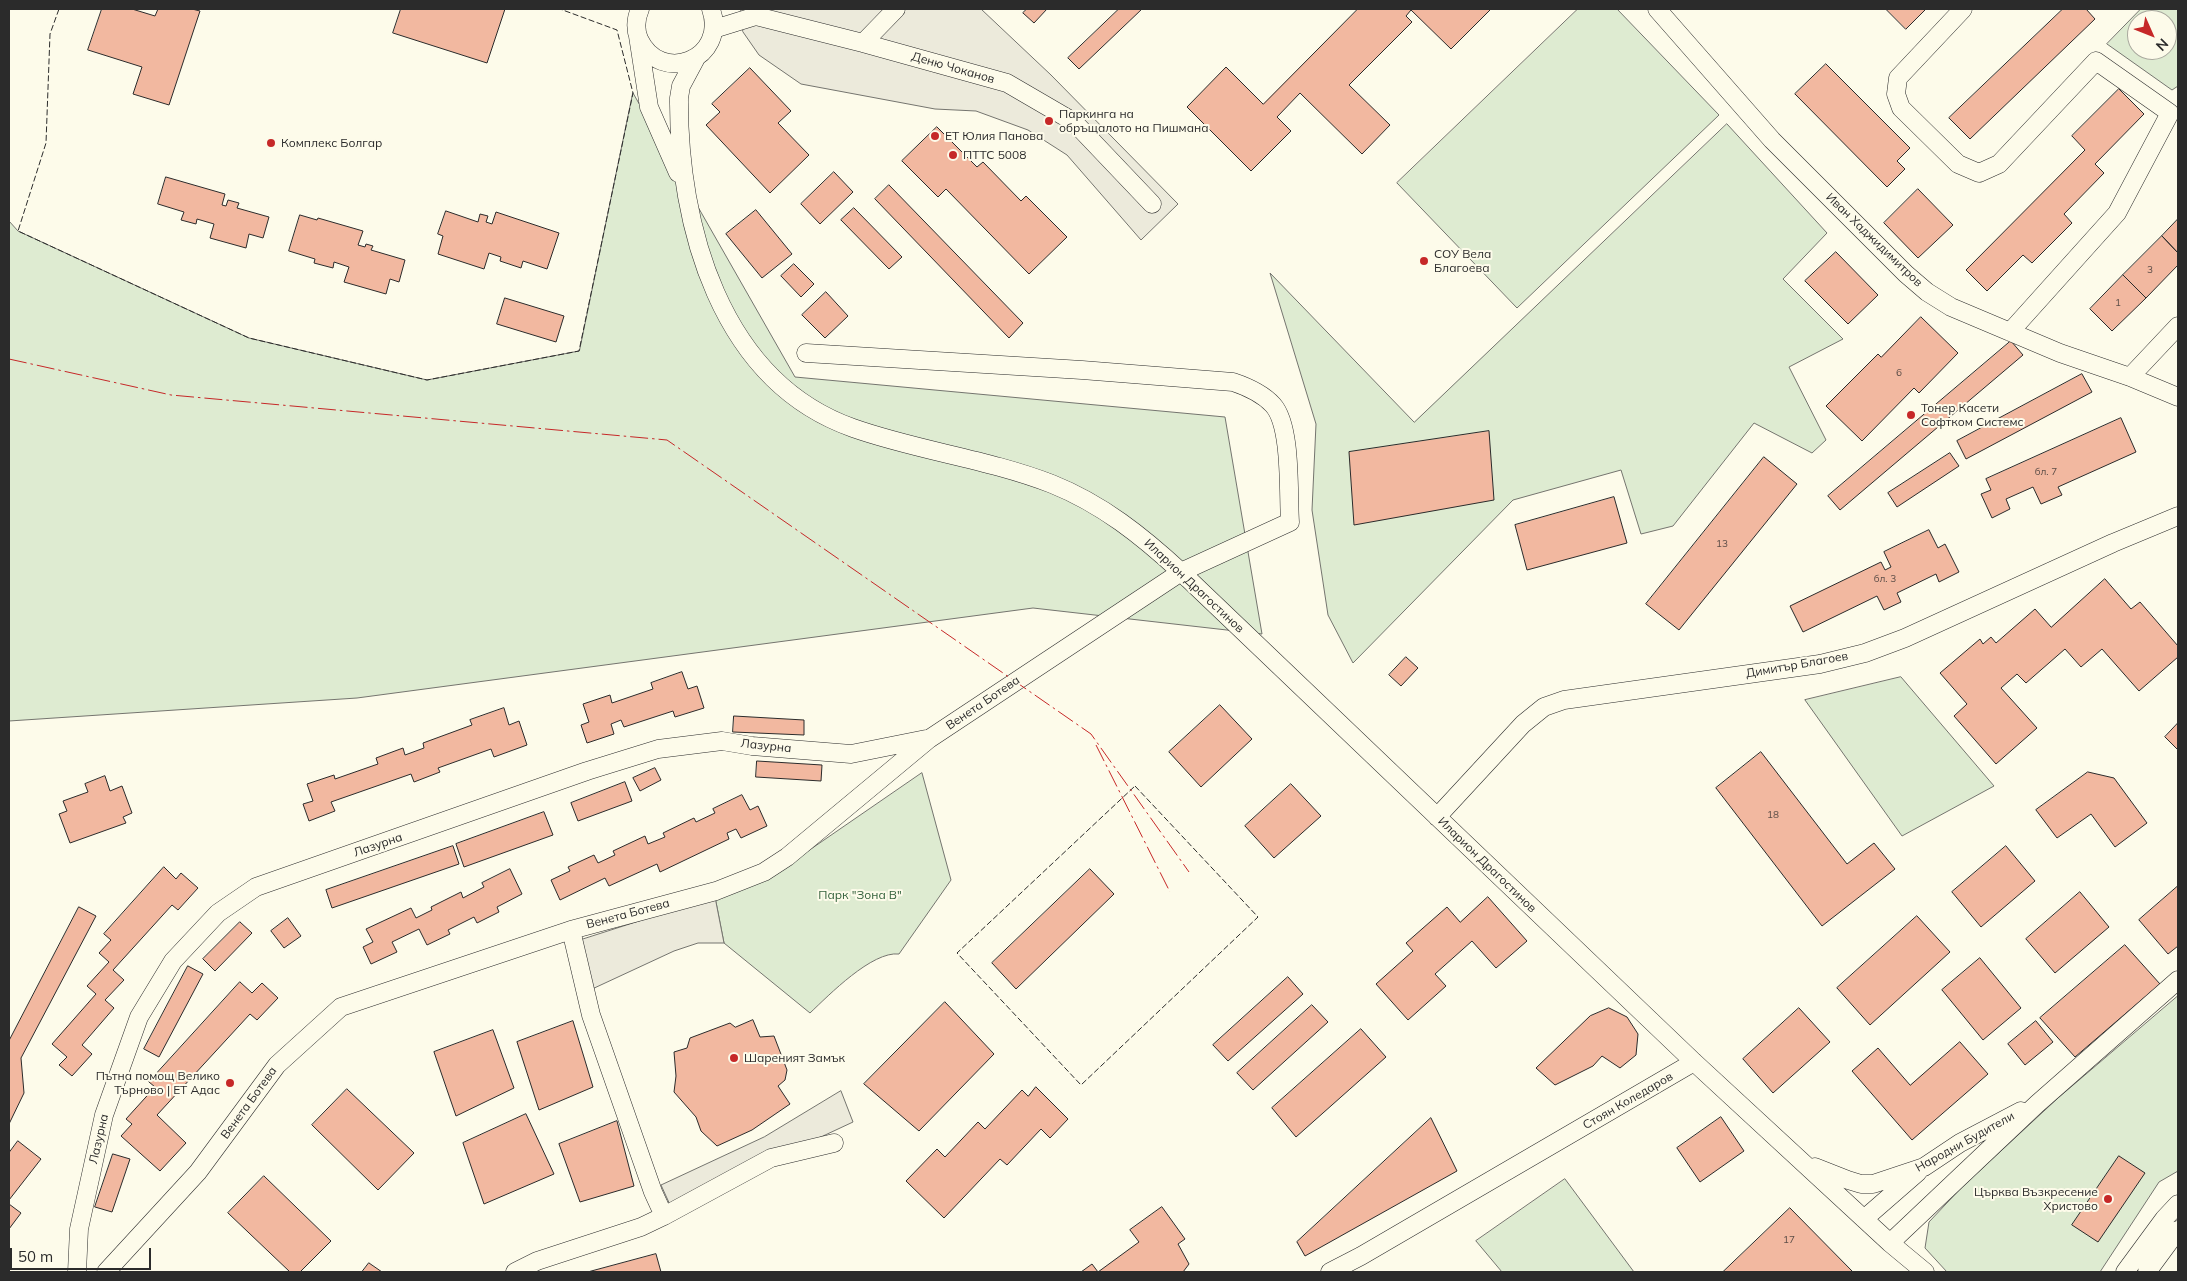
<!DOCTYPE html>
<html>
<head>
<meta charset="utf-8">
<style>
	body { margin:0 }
	#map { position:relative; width:2187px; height:1281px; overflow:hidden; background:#fdfbea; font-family:Mulish,sans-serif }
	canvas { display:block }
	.frame { position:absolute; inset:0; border:10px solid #2b2b2b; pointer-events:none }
	.north { position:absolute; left:2127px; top:10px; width:50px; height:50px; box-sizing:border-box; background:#fdfbea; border:1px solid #a9a89e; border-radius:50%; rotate:134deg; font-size:14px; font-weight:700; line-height:20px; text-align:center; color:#2b2b2b }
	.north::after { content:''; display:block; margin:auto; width:18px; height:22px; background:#c62828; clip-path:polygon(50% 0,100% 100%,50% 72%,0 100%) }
	.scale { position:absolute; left:10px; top:1248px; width:141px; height:22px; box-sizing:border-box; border:2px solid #2b2b2b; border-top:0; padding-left:6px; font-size:15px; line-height:18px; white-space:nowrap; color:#2b2b2b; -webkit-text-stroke:4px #fdfbea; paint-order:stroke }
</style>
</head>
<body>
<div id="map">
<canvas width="2187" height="1281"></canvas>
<div class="frame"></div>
<div class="north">N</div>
<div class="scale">50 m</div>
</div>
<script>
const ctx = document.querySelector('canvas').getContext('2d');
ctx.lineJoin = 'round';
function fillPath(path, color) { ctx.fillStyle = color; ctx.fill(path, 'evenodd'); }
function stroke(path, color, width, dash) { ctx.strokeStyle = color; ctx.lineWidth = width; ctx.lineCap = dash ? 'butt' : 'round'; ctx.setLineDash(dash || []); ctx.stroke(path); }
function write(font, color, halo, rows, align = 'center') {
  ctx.font = font + ' Mulish,sans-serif'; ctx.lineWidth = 4; ctx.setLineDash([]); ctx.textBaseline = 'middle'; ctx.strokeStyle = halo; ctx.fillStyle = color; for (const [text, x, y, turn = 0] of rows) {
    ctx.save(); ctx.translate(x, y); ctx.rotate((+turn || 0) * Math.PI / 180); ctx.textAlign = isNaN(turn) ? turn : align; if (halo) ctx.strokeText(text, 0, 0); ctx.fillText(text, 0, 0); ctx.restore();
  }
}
const green = new Path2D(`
	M1578,9H1617L1719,115L1517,308L1397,183Z
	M2141,9H2178V86L2172,90L2107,44ZM2137,20H2167V50H2137Z
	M633,93L795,377L1225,417L1262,634L1033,608L357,698L9,721V221L18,231L249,338L427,380L579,351Z
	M1727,124L1827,233L1783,279L1843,339L1789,367L1826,440L1812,453L1754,423L1673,526L1641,534L1621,470L1513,500L1353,663L1328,615L1312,510L1316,424L1270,273L1414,422Z
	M1901,677L1994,786L1902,836L1805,700Z
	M922,773L951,880L899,954C872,951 829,995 810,1013L724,943L715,897L773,875Z
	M2178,996V1171L2159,1182L2100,1272H1947L1925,1248L1929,1222L1962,1187L2058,1098Z
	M1565,1179L1634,1272H1502L1476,1241Z`);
fillPath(green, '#deebd1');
stroke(green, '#74746e', 1);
const parking = new Path2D(`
	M741,9H981L1051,75L1178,204L1141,240L1067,155L1028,130L976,111L935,109L801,84L759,55L743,32Z
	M715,897L724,943H698L674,951L590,990L581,940Z
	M841,1091L853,1122L671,1207L661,1185L764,1137Z`);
fillPath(parking, '#eceadb');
stroke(parking, '#74746e', 1);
const building = new Path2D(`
	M102,9H132L155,16L158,9H192L200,11L169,105L133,94L142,67L88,50Z
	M401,9H505L487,63L393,33Z
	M1027,9H1047L1034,23L1023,13Z
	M1119,9H1142L1079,69L1068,58Z
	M1358,9H1491L1451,49L1411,10L1406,16L1412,22L1349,85L1390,125L1362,154L1300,93L1277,117L1291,131L1251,171L1187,107L1226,67L1263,104Z
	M1886,9H1926L1906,29Z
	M2063,9H2086L2095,19L1970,139L1949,118Z
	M1826,64L1910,148L1897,161L1905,169L1887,187L1795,94Z
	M750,68L791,111L778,123L809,155L770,193L706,125L720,112L712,104Z
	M2119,89L2144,114L2095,164L2104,173L2064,214L2072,223L2032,263L2023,255L1987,291L1966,270L2085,150L2072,136Z
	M937,127L977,167L983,162L1021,201L1026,196L1067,237L1029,274L946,189L938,197L902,161Z
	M834,172L853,192L820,224L801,204Z
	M166,177L225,194L222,205L226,206L228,200L239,203L237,208L269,217L263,238L249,234L246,248L210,238L214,224L197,219L196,224L181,220L184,212L158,204Z
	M889,185L1023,323L1009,338L875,199Z
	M1918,189L1953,225L1918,258L1884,223Z
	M854,208L902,257L889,269L841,220Z
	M756,210L792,254L762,278L726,234Z
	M446,211L478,222L480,214L488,216L486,222L492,224L496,212L559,233L547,269L523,261L521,268L500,261L501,257L489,253L484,269L438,254L443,236L438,234Z
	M300,215L317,220L318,218L363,231L358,245L365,247L366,244L373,246L371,250L405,260L399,282L390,279L386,294L344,282L349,267L334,262L333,268L314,263L315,259L289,251Z
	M2178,219V253L2162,236Z
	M2162,236L2178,253V265L2146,298L2123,275Z
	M1836,252L1878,295L1848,324L1805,281Z
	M794,264L814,284L801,297L781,276Z
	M2123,275L2146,298L2112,331L2090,309Z
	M826,292L848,316L825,338L802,315Z
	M505,298L564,316L556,342L497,324Z
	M1921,317L1958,353L1919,393L1914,388L1862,441L1826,406L1878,354L1881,357Z
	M2011,341L2023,355L1840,510L1828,496Z
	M2082,374L2092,392L1966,459L1957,441Z
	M2121,418L2136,452L2058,487L2062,495L2041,504L2033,487L2006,499L2010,509L1992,518L1981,494L1991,490L1986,479Z
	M1489,431L1494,500L1354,525L1349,452Z
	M1950,453L1959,466L1897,507L1888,493Z
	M1764,457L1797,484L1679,630L1646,604Z
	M1614,497L1627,543L1527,570L1515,525Z
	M1929,530L1938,548L1945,544L1959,572L1939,582L1936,574L1897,593L1901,602L1884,610L1877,596L1803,632L1790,606L1881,562L1885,570L1891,567L1884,552Z
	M2105,579L2131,609L2140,602L2178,646V657L2139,691L2102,649L2081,667L2065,649L2026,683L2017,674L2001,688L2037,728L1996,764L1954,716L1967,704L1940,673L1980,639L1983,644L1991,637L1996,643L2035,609L2051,627Z
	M1406,657L1418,668L1401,686L1389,675Z
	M682,672L688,689L697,686L704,708L675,717L673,711L624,727L621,720L611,724L614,734L587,743L581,725L589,722L583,704L610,695L612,703L653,689L651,683Z
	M1220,705L1252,739L1201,787L1169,752Z
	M504,708L509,725L519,721L527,745L494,757L491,749L438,768L440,772L414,782L411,774L331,802L335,811L309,821L303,804L313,801L307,784L334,775L335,779L378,764L376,758L403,748L405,755L424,748L423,743L472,725L470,720Z
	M734,716L804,720V735L733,732Z
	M2178,723V750L2165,737Z
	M1761,752L1847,864L1874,843L1895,869L1822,926L1716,788Z
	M757,761L822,765L821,781L756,777Z
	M655,768L661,780L640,791L633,778Z
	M2088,772L2114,778L2147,823L2115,847L2091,814L2057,838L2036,810Z
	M105,776L110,791L122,786L132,813L123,817L126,823L70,843L59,814L67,811L63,801L88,792L85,784Z
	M625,782L632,801L578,821L571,803Z
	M1291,784L1321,816L1274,858L1245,826Z
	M742,795L750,810L758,806L767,826L741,838L736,829L727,833L729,839L660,872L657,864L609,886L605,878L560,900L551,880L570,871L568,867L594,855L598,863L615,855L613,851L645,836L648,844L665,837L663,833L694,818L696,822L715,813L713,809Z
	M544,812L553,835L464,867L456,844Z
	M453,846L459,864L332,908L326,890Z
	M2006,846L2035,881L1981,927L1952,892Z
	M164,867L176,879L181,873L198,888L178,910L172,905L113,970L124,980L105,1000L114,1008L82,1045L92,1054L72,1076L59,1065L67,1057L52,1044L96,994L87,986L109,962L99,953L111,940L104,934Z
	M510,869L522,894L497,907L499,912L477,923L474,917L448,930L450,934L427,945L419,929L392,942L397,952L371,964L363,947L373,942L366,929L411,908L416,918L432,910L431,907L461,892L463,898L484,887L482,883Z
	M1090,869L1114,894L1016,989L992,963Z
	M2178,886V946L2168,954L2139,920Z
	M2080,892L2109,927L2055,973L2026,939Z
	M1488,897L1527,941L1496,968L1472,941L1435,974L1446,986L1408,1020L1376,984L1413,951L1406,943L1447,907L1460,922Z
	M79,907L96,916L21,1058L24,1093L9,1124V1041Z
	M1917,916L1950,952L1870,1025L1837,988Z
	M288,918L301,936L284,948L271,931Z
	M240,922L252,933L215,971L203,959Z
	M2125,945L2160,984L2075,1057L2040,1018Z
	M1980,958L2021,1008L1983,1040L1942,990Z
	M188,966L203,974L159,1057L144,1049Z
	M1288,977L1303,994L1228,1061L1213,1045Z
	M240,982L252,993L262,983L278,998L257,1020L250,1014L157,1115L186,1143L160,1171L121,1136L132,1124L126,1119L155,1087L149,1082Z
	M945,1002L994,1054L919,1131L864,1084Z
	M1312,1005L1328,1022L1253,1090L1237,1073Z
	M1609,1008L1627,1017L1638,1034L1636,1055L1620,1068L1602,1056L1593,1066L1555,1085L1536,1068L1590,1016Z
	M1799,1008L1830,1042L1773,1093L1743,1059Z
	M753,1020L760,1037L774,1036L787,1070L785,1080L778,1086L790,1104L752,1130L717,1146L701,1131L696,1117L674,1092L676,1076L674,1052L687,1048L690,1038L730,1023L735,1027Z
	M573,1021L593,1087L539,1110L517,1042Z
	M2036,1021L2053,1042L2025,1065L2008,1044Z
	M1361,1029L1386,1057L1296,1137L1272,1108Z
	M493,1030L514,1088L456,1116L434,1052Z
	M1960,1042L1988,1074L1912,1140L1852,1071L1878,1048L1910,1085Z
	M1036,1087L1068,1119L1050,1138L1041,1129L1007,1165L1000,1159L944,1218L906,1181L937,1149L945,1157L978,1122L985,1129L1022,1090L1028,1096Z
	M347,1089L414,1153L378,1190L312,1125Z
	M526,1114L554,1174L484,1204L463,1143Z
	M1721,1117L1744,1151L1700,1182L1677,1148Z
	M1431,1118L1457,1171L1305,1256L1297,1242Z
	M617,1121L634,1186L580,1202L559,1144Z
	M18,1141L41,1159L9,1200V1153Z
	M113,1154L130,1159L112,1212L95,1207Z
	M2119,1156L2145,1173L2098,1242L2072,1225Z
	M264,1176L331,1241L300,1272H290L228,1213Z
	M9,1204L21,1213L9,1229Z
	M1162,1207L1185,1239L1178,1244L1189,1264L1183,1272H1081L1092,1264L1098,1272L1139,1242L1130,1230Z
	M1790,1208L1853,1272H1723Z
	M656,1254L661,1272H588Z
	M369,1263L382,1272H362Z`);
fillPath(building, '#f2b8a0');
stroke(building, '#2b2b2b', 1);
const minor = new Path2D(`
	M640,9C636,18 635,29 639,39C661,86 728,59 711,9
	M1657,9L1772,140L1906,274L1927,292L1951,307L2060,353L2130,377L2178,397
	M1963,9L1898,78L1896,94L1901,108L1958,164L1979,173L1999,164L2096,61L2170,113L2117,213L2010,332
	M714,29L756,16L863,43L1007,83L1074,122L1152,204
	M638,36L649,107L678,173
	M863,43L896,9
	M696,58L681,86L679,98C678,225 720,381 853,428C918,451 988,459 1052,484C1102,504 1142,536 1181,572L1694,1062L1890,1243L1925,1272
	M2130,377L2178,326
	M1437,817L1523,724L1544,707L1564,700L1820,664L1865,653L1905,638L2113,543L2178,516
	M571,930L591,1015L653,1192L664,1216
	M1815,1167L1848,1180L1861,1184H1873L1924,1167L1960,1143L2021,1111
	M1864,1219L1918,1172
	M1890,1243L2037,1104L2178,980
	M77,1272L79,1229L104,1115L139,1017L173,961L218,913L256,887L587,771L658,749L722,741L752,746L851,754L926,739
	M106,1272L198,1172L277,1065L341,1007L571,930L716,891L764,872L787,857L929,739L1181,572L1290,522C1288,493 1292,426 1273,405C1262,393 1248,387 1233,382L1082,370L806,353
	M515,1272L537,1261L641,1227L664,1216L771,1158L834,1143
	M1330,1272L1361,1256L1694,1062
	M2125,1272L2164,1219L2178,1204
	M2147,1272L2178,1230`);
stroke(minor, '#2b2b2b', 19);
stroke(minor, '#fdfbea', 18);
stroke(new Path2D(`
	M59,9L50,34L46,143L18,231L249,338L427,380L579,351L633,93L617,30L560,9
	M1135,786L1258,917L1081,1085L957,953Z`), '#2b2b2b', 1, [6, 2.5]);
stroke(new Path2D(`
	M9,359L171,395L667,440L1091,734L1189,872
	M1096,745L1170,892`), '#c62828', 1, [18, 4, 2.5, 4]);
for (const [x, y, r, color] of [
	[1049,121,5,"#c62828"],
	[935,136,5,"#c62828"],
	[271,143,5,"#c62828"],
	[953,155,5,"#c62828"],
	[1424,261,5,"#c62828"],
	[1911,415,5,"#c62828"],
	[734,1058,5,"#c62828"],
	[230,1083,5,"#c62828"],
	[2108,1199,5,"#c62828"]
]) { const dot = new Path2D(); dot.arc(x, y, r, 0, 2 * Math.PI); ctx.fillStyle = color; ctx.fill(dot); stroke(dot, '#fdfbea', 2); }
write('10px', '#5d4e48', null, [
	["3",2150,270],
	["1",2118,303],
	["6",1899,373],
	["бл. 7",2046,472],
	["13",1722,544],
	["бл. 3",1885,579],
	["18",1773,815],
	["17",1789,1240]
]);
write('12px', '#2b2b2b', '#fdfbea', [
	["Деню Чоканов",953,68,16],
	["Иван Хаджидимитров",1874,240,44],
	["Иларион Драгостинов",1194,586,43],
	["Димитър Благоев",1797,665,-10],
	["Венета Ботева",983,703,-34],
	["Лазурна",766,746,6],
	["Лазурна",378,845,-19],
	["Иларион Драгостинов",1487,865,44],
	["Венета Ботева",628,914,-15],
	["Стоян Коледаров",1628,1101,-30],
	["Венета Ботева",249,1103,-54],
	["Лазурна",99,1139,-77],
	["Народни Будители",1965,1142,-29]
]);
write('12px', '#2b2b2b', '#fdfbea', [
	["Паркинга на",1059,114],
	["обръщалото на Пишмана",1059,128],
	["ЕТ Юлия Панова",945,136],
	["Комплекс Болгар",281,143],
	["ПТТС 5008",963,155],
	["СОУ Вела",1434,254],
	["Благоева",1434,268],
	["Тонер Касети",1921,408],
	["Софтком Системс",1921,422],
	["Шареният Замък",744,1058],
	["Пътна помощ Велико",220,1076,"right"],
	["Търново | ЕТ Адас",220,1090,"right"],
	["Църква Възкресение",2098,1192,"right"],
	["Христово",2098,1206,"right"]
], 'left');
write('12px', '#34623c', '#fdfbea', [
	["Парк \"Зона В\"",860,895]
]);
</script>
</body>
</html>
